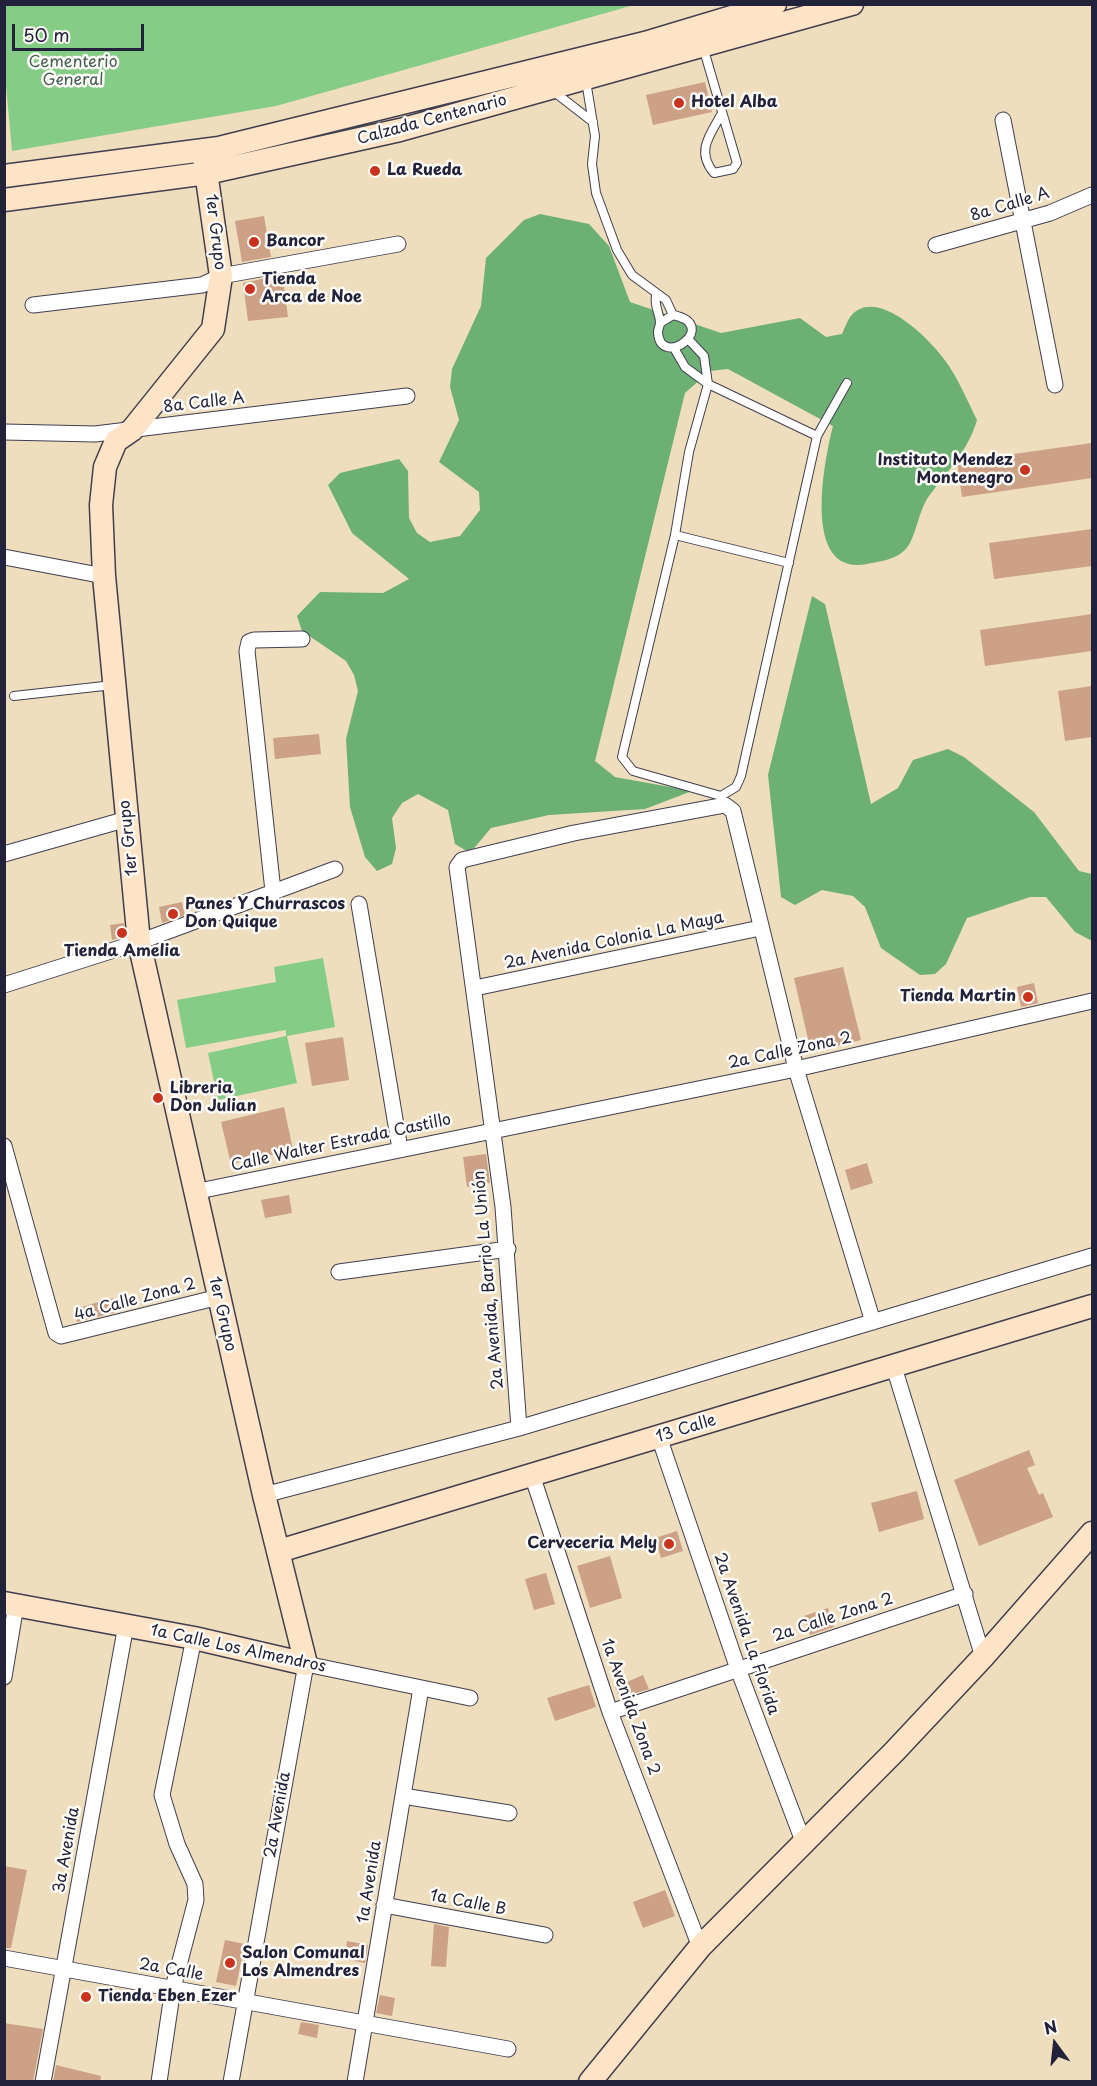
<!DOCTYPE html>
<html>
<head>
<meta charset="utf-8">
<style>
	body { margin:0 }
	#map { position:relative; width:1097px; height:2086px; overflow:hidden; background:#eedebe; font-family:"Playpen Sans",sans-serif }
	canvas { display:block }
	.frame { position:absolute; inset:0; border:6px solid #22223b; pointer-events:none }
	.north { position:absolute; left:1025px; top:2014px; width:60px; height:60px; -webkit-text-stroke:4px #fdfcf7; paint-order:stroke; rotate:345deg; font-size:16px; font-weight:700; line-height:24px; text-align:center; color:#22223b }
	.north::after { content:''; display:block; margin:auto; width:21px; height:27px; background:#22223b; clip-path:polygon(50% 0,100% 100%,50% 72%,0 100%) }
	.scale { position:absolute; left:12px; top:24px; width:132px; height:27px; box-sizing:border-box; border:3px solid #22223b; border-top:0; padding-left:8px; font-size:18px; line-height:21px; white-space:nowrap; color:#22223b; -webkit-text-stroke:4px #fdfcf7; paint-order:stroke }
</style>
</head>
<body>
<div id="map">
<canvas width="1097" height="2086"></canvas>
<div class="frame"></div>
<div class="north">N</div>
<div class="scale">50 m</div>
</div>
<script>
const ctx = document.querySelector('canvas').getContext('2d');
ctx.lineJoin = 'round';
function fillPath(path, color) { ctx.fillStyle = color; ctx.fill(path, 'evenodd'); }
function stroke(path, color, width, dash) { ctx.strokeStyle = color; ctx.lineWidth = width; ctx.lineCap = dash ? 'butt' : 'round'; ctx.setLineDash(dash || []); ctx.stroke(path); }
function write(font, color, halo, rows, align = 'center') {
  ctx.font = font + ' "Playpen Sans",sans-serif'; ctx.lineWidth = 5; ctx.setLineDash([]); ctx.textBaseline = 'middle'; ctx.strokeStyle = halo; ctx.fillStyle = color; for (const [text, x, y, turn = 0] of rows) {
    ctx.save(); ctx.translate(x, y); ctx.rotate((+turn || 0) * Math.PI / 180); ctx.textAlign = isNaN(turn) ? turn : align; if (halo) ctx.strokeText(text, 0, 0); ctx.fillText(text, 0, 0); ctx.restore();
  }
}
fillPath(new Path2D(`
	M4,5L5,4L634,5L276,106L12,151L5,75Z
	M323,958L335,1027L287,1036L297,1083L218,1100L208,1053L286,1036V1030L186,1048L177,1000L276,982L274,967Z`), '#85cc86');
fillPath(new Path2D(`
	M540,214L589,224L609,246L630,302L721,333L800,318L826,337L842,334C844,329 847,322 850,317C877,283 934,343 949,366C960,383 968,402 977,420C969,449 947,472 929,496C918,511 916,539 905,550C895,560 880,561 867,564C801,577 824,461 833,426L728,369L710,371L685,393L595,761L615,777L692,791L645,809L549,815L491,828L470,853L455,844L448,810L418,794L402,803L392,818L396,848L392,864L377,871L365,857L350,807L346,739L358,691L354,675L346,661L302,631L297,616L320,592L383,593L409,579L352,533L328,485L340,473L399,459L408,471L409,518L417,533L430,542L460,536L480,510L479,492L439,462L459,420L450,387L452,369L481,306L486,258L524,220Z
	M812,596L825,604L871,804L898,788L913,760L948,749L964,757L1034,812L1079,871L1092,874V941L1075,932L1046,897H1030L967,918L946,964L935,974L920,975L881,948L865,907L853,896L822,890L795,905L781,897L768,775Z`), '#6cb073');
fillPath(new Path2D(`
	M705,82L712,112L653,125L646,95Z
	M264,216L271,257L242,262L235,221Z
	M275,276V279L283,278L288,317L248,321L243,283Z
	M1092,443V478L962,497L957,462Z
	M1092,529V566L994,579L989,543Z
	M1092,614V651L985,666L980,630Z
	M1092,686V737L1065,741L1058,691Z
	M319,734L321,754L275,759L273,738Z
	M182,902L185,915L162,923L159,907Z
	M124,923L125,936L112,940L110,925Z
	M843,967L861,1040L811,1052L794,978Z
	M1034,983L1038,1003L1021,1007L1017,987Z
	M343,1037L349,1080L312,1086L305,1043Z
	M284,1107L293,1150L231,1164L221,1122Z
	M486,1154L490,1183L467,1187L463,1157Z
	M867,1163L873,1183L851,1190L845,1170Z
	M289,1195L292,1213L265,1218L261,1200Z
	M113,1298L117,1312L77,1322L74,1309Z
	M1029,1450L1035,1465L1027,1468L1039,1495L1043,1493L1053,1517L979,1546L954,1480Z
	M917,1491L924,1519L879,1532L871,1503Z
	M677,1531L683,1551L661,1558L655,1538Z
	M610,1556L622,1598L590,1608L577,1566Z
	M546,1573L555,1604L534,1610L525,1579Z
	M828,1608L834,1627L810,1635L804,1616Z
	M643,1675L649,1689L620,1698L615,1687Z
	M589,1685L596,1707L555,1721L547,1698Z
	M4,1866L27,1870L11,1948H4Z
	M665,1890L675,1916L643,1928L633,1902Z
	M434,1924L449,1927L446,1967L431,1966Z
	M225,1940L245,1944L236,1986L216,1982Z
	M347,1941L368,1945L365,1963L344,1959Z
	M380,1995L395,1998L392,2016L376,2013Z
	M301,2022L319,2025L317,2038L298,2034Z
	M4,2023L43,2029L33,2082H4Z
	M56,2065L101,2076L100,2082H53Z`), '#cca185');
const lane = new Path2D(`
	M703,47L737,163L733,169L714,173C696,152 709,136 721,115
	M586,81L595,136L592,164L596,193L617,250L632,275L666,300L673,315
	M553,91L593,122
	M656,295C654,308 660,313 660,323C660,326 658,329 658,332C660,371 722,325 673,315L660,323
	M689,340L704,356L708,384L817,436
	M674,348L685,367L708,384L689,452L675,535L622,757L633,771L721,796L736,787L741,776L817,436L847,383
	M675,535L789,563
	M14,696L113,685`);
const street = new Path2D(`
	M1003,120L1055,385
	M936,245L1050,213L1092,195
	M33,305L202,285L221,276L398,244
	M4,432L95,434L407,396
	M4,557L104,576
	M4,854L127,819
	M273,891L247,651L249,642L254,640L302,639
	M359,904L400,1149
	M4,985L139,942L335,869
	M475,988L760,928
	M4,1146L56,1333L61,1336L219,1297
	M194,1192L796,1069L1092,1001
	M339,1272L508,1249
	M893,1364L983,1657
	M519,1428L503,1207L457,867L462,860L574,833L725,805L733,811L796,1069L873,1322
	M659,1437L738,1669L803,1841
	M532,1475L610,1712L700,1947
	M264,1495L519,1428L1092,1256
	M4,1677L16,1605
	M610,1712L965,1594
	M403,1796L509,1813
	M384,1905L545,1935
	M4,1958L508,2049
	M43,2082L126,1625
	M159,2082L173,1988L196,1900L195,1884L177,1844L162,1795L194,1638
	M231,2082L306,1664L470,1698
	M355,2082L421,1688`);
const secondary = new Path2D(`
	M4,176L219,148L645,43L775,4
	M4,200L207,173L400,130L852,4
	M279,1551L1092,1306
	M4,1603L194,1638L306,1664L264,1495L139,942L104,576L101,505L105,467L116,441L132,430L213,329L221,276L203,151
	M590,2082L700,1947L894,1752L983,1657L1092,1533`);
stroke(lane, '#413e4f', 10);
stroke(street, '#413e4f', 17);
stroke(secondary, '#413e4f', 25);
stroke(lane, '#fff', 8);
stroke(street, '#fff', 15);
stroke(secondary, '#fee4c6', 22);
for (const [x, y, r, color] of [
	[679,103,6,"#c8321e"],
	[375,171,6,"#c8321e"],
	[254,242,6,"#c8321e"],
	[250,289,6,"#c8321e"],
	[1025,470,6,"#c8321e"],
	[173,914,6,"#c8321e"],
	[122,933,6,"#c8321e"],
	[1028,997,6,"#c8321e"],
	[158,1098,6,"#c8321e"],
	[669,1544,6,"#c8321e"],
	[230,1963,6,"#c8321e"],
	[86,1997,6,"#c8321e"]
]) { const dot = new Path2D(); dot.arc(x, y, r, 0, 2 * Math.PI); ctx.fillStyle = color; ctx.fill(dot); stroke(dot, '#fdfcf7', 2); }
write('16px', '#455e55', '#fdfcf7', [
	["Cementerio",73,63],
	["General",73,81]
]);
write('bold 16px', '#22223b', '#fdfcf7', [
	["Hotel Alba",691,103],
	["La Rueda",387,171],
	["Bancor",266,242],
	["Tienda",262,280],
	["Arca de Noe",262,298],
	["Instituto Mendez",1013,461,"right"],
	["Montenegro",1013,479,"right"],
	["Panes Y Churrascos",185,905],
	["Don Quique",185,923],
	["Tienda Amelia",122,952,"center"],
	["Tienda Martin",1016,997,"right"],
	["Libreria",170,1089],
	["Don Julian",170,1107],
	["Cerveceria Mely",657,1544,"right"],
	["Salon Comunal",242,1954],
	["Los Almendres",242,1972],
	["Tienda Eben Ezer",98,1997]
], 'left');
write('16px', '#22223b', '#fdfcf7', [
	["Calzada Centenario",432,120,-15],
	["8a Calle A",1010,205,-17],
	["1er Grupo",215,232,83],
	["8a Calle A",204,403,-7],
	["1er Grupo",129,838,-96],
	["2a Avenida Colonia La Maya",614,941,-12],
	["2a Calle Zona 2",790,1051,-12],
	["Calle Walter Estrada Castillo",341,1143,-12],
	["2a Avenida, Barrio La Unión",489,1280,-95],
	["4a Calle Zona 2",135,1300,-15],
	["1er Grupo",222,1314,77],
	["13 Calle",686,1429,-17],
	["2a Calle Zona 2",833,1618,-18],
	["2a Avenida La Florida",746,1634,71],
	["1a Calle Los Almendros",238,1649,12],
	["1a Avenida Zona 2",630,1707,70],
	["2a Avenida",278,1815,-80],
	["3a Avenida",67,1850,-80],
	["1a Avenida",370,1882,-81],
	["1a Calle B",468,1903,11],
	["2a Calle",171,1970,10]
]);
</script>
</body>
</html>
